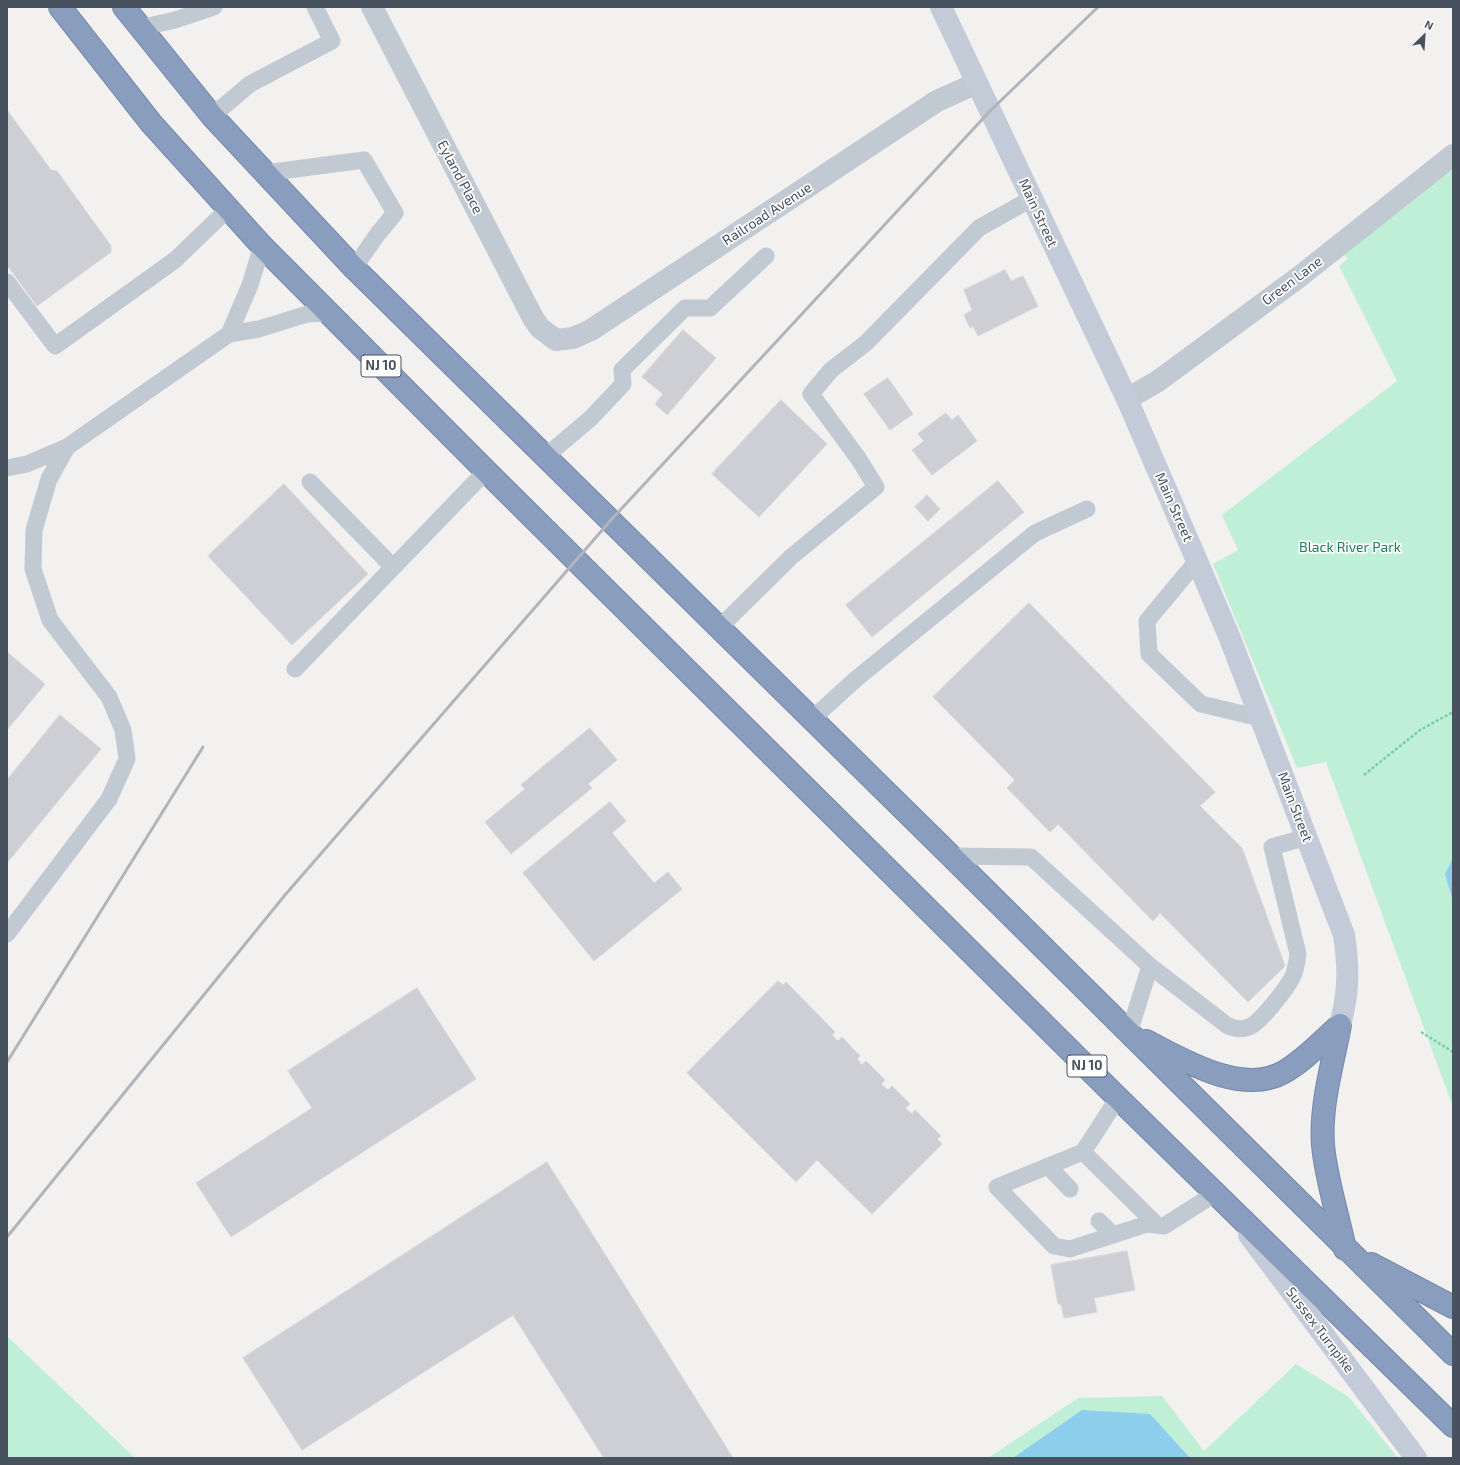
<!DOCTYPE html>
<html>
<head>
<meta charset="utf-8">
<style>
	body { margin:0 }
	#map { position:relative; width:1460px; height:1465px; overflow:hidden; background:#f3f0f0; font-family:"Exo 2",sans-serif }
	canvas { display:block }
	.frame { position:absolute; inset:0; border:8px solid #48515e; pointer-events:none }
	.north { position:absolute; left:1404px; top:16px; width:40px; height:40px; -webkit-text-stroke:3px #fff; paint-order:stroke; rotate:25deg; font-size:11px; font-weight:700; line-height:16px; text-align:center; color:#48515e }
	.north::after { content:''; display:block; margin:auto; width:14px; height:18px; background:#48515e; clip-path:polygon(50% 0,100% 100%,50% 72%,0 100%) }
</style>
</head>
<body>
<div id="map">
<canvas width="1460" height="1465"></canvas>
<div class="frame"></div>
<div class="north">N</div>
</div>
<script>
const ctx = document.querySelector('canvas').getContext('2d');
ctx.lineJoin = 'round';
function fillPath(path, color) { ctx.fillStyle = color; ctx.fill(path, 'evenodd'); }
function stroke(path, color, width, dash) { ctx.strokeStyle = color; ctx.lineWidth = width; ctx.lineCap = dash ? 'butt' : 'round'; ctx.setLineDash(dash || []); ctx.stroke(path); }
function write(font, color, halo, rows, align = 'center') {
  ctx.font = font + ' "Exo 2",sans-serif'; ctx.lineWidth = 3.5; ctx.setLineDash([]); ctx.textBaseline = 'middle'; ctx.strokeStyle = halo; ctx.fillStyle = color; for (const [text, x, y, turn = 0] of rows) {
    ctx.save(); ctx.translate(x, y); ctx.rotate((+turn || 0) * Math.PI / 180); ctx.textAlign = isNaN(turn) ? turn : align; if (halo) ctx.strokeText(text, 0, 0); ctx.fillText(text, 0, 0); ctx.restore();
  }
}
fillPath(new Path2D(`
	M1453,169V1107L1326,762L1297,768L1213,564L1238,550L1222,515L1397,381L1339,266L1348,259L1341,252Z
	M7,1336L135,1458H7Z
	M1296,1364L1349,1397L1398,1458H988L1078,1398L1162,1396L1204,1451Z`), '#c0efd7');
fillPath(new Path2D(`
	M1453,858V901L1445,874Z
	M1082,1410L1150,1414L1190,1458H1013Z`), '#8dceec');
const building = new Path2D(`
	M7,110L51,170L57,171L111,246V252L37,306L7,265Z
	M1005,270L1011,281L1023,276L1038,306L978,336L973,326L970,328L964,315L972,310L964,290Z
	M683,330L716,358L667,415L655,404L663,394L642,377Z
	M888,378L913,414L890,430L864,394Z
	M781,400L827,444L759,517L712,474Z
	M946,413L952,420L958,415L977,441L932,475L912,450L924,441L918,434Z
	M998,481L1024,512L872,637L846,605Z
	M284,484L368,574L292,645L208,556Z
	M927,495L940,509L928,521L915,507Z
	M1029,603L1215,792L1200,806L1242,848L1285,966L1248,1002L1160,913L1153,921L1058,824L1050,832L1007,788L1015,780L933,697Z
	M7,652L45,684L7,730Z
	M60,715L101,749L7,863V780Z
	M590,728L617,760L588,784L592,788L511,854L485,822L525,789L521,785Z
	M610,802L626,821L612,833L654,883L668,872L682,889L594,961L523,873Z
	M778,981L783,985L786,982L835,1032L832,1035L838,1041L842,1037L860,1056L857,1059L862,1065L866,1061L885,1080L881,1084L888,1090L892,1086L910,1104L905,1108L912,1114L915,1110L941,1136L937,1139L942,1144L872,1214L817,1160L796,1182L687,1073Z
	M417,988L476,1079L231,1237L196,1183L312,1108L288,1071Z
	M547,1162L733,1458H604L513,1315L302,1450L243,1358Z
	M1127,1251L1135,1290L1094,1298L1097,1312L1064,1318L1061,1304H1058L1051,1265Z`);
fillPath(building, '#cdcfd5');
stroke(building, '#d4d6db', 1);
const highway = new Path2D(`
	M60,7L151,123L262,246L486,471L1118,1098L1453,1426
	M124,7L212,116L354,268L951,856L1453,1354
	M1340,1025C1333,1063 1320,1105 1323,1145C1326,1179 1338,1215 1345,1249
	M1146,1041C1183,1060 1242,1096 1284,1072C1305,1060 1322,1041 1340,1025
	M1371,1264L1453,1307`);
stroke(highway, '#7488aa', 24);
stroke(new Path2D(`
	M1364,775L1420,730L1453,712
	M1421,1032L1453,1052`), '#78cdac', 2.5, [3, 2]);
stroke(new Path2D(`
	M139,28L175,20L214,7
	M212,116L250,84L332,41L315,7
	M265,173L364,160L395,213L377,235L354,268
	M7,282L55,346L175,260L228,209
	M229,334L250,285L262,246
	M546,456L591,418L623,384L622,370L685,308H710L766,256
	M7,468L27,464L67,447L229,334L259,329L307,314L328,313
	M310,482L393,567
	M1197,561L1147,621L1149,654L1201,704L1260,718
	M720,627L791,557L876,487L858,458L811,394L831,370L866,343L979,228L1031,199
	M295,669L486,471
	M812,719L856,679L1035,533L1087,509
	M951,856L1031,857L1150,966
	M7,934L109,799L127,759L123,730L109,697L50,620L33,569L34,530L49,479L67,447
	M1129,1033L1150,966L1228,1026C1236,1029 1241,1030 1249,1027C1261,1022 1286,989 1292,978C1296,970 1297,962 1298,954L1272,847L1307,837
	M1118,1098L1083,1152L997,1187L1054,1246L1070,1249L1147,1224L1164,1226L1216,1193
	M1083,1152L1157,1225
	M1048,1166L1070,1189
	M1099,1221L1113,1235`), '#c1c9d2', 17);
stroke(new Path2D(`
	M372,7L533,318L540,328L556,340L573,338L591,330L937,101L977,83
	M1127,399L1158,381L1299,277L1453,155`), '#c1c9d2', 22);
stroke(new Path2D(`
	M941,7L1127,399L1197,561L1229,636L1344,935C1349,968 1349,992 1340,1025
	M1249,1235L1416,1458`), '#c3cbd9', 22);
stroke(highway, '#899dbe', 22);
stroke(new Path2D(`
	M7,1062L203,747
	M7,1237L285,895L611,520L990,111L1098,7`), '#b2b4ba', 3);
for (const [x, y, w] of [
	[381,366,40],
	[1087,1066,40]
]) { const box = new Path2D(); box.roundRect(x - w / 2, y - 11, w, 22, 3); ctx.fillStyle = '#fff'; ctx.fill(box); stroke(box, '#48515e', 1); }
write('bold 13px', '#48515e', null, [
	["NJ 10",381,366],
	["NJ 10",1087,1066]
]);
write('14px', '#48515e', '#fff', [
	["Eyland Place",460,177,62],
	["Main Street",1038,213,65],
	["Railroad Avenue",767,214,-33],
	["Green Lane",1292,281,-37],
	["Main Street",1174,507,66],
	["Main Street",1295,807,69],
	["Sussex Turnpike",1320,1330,53]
]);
write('14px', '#187f57', '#fff', [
	["Black River Park",1350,547]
]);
</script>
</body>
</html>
